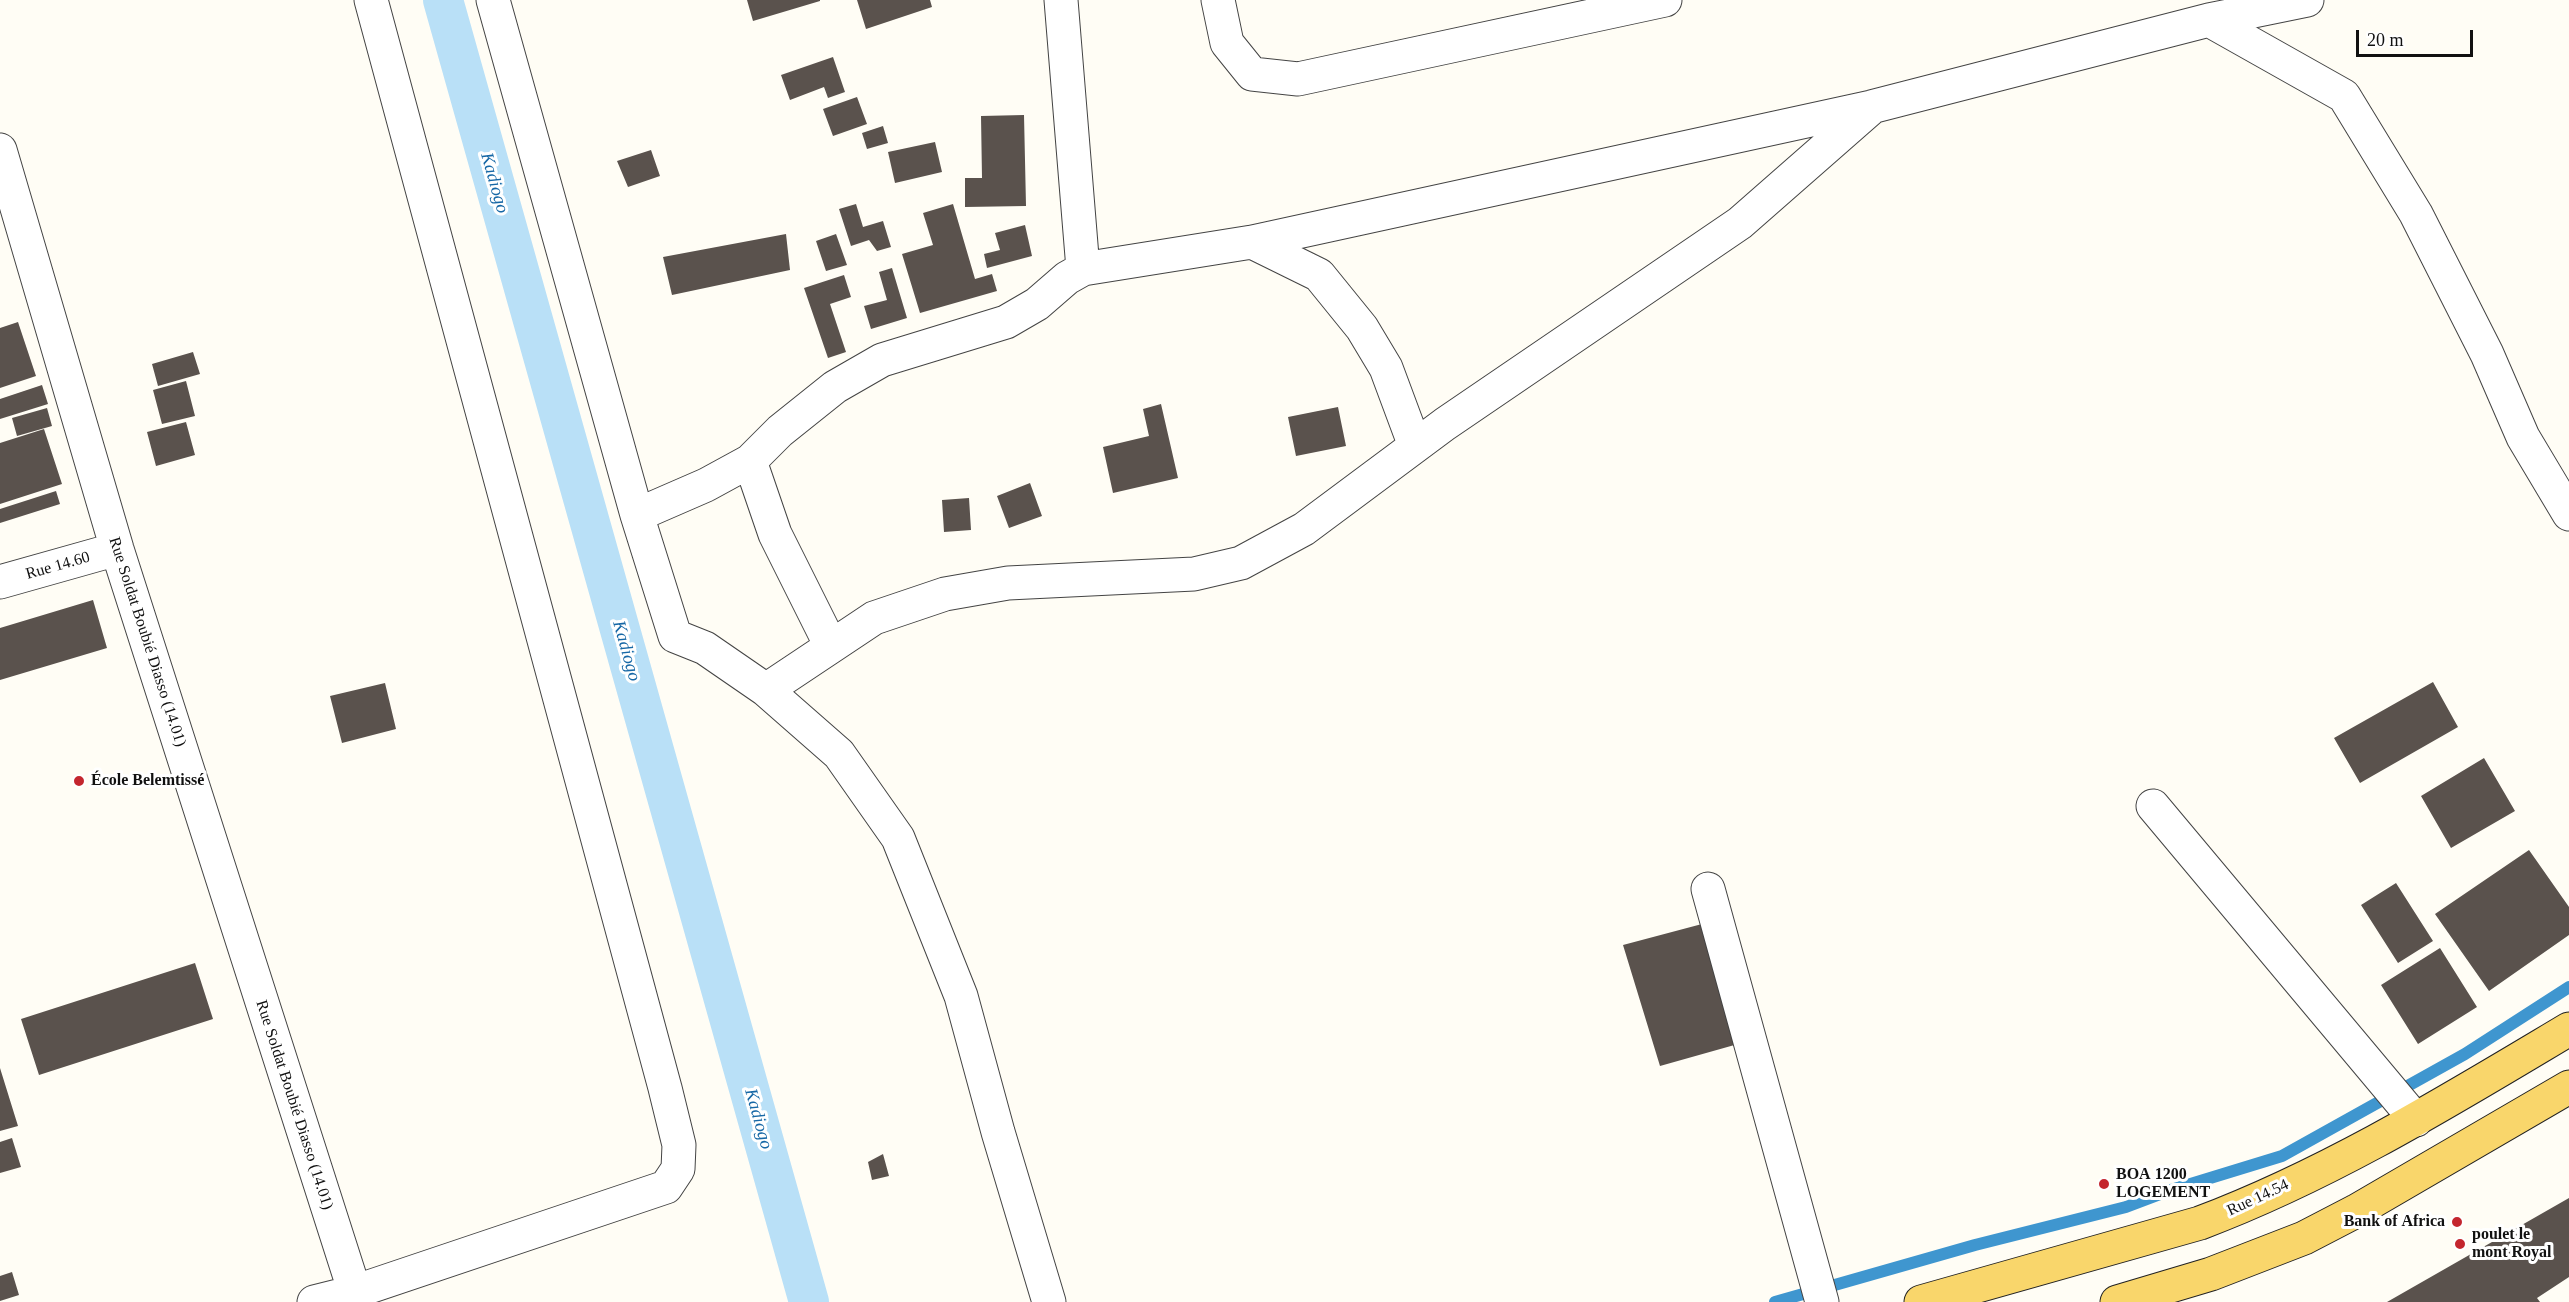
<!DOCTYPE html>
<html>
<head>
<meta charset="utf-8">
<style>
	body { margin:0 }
	#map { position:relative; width:2569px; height:1302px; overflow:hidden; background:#fffdf5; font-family:Georgia,serif }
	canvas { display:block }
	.scale { position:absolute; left:2356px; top:30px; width:117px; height:27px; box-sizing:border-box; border:3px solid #111; border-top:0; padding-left:8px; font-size:18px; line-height:21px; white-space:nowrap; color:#111; -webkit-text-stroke:4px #fff; paint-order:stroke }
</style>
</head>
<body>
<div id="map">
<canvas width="2569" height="1302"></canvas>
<div class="scale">20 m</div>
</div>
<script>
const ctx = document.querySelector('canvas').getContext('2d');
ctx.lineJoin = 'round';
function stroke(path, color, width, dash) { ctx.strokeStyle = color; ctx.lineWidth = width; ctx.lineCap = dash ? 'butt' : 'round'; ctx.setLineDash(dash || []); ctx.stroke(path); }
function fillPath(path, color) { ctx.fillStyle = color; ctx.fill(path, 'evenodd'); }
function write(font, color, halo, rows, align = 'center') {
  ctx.font = font + ' Georgia,serif'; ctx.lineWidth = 6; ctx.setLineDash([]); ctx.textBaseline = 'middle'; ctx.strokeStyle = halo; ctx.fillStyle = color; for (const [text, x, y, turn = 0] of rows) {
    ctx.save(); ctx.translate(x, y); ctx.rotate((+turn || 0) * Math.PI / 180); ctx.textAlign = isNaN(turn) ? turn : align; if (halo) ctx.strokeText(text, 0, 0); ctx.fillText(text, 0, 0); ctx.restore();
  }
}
stroke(new Path2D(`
	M1775,1302L1975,1245L2126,1207L2171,1190L2282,1156L2465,1054L2569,987`), '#3f96cf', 12);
stroke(new Path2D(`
	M443,0L809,1302`), '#b9e0f7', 40);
fillPath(new Path2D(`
	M747,0H820V1L753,21Z
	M857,0H930L932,7L866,29Z
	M833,57L845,92L828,98L824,87L790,100L781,75Z
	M857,97L867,124L833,136L823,109Z
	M1024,115L1026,206L965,207V178H982L981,116Z
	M883,126L888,143L867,149L862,133Z
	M935,142L942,172L895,183L888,152Z
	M651,150L660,176L628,187L617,161Z
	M856,204L863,227L883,221L891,247L877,251L869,240L851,246L839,209Z
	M953,204L975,279L992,274L997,291L920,313L902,254L933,245L923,213Z
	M1025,225L1032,256L987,268L984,254L1000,250L995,233Z
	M786,234L790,270L672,295L663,257Z
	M836,234L847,265L826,271L816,241Z
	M892,268L907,318L871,329L864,306L887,300L879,272Z
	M844,275L851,297L830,304L846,352L828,358L804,288Z
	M18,322L36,376L0,388V328Z
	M193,352L200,374L158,386L152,364Z
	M186,381L195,416L162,424L153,390Z
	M42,385L48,404L0,419V399Z
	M1161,404L1178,478L1113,493L1103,447L1149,436L1143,409Z
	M1338,407L1346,446L1296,456L1288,417Z
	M47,408L52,426L17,436L12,418Z
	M186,422L195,455L156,466L147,432Z
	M44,429L62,484L0,504V443Z
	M1030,483L1042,516L1009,528L997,496Z
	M56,491L60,504L0,523V509Z
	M969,498L971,530L944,532L942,500Z
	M93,600L107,648L0,680V628Z
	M2433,682L2458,727L2360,783L2334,738Z
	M385,683L396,729L342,743L330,696Z
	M2484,758L2515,811L2451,848L2421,796Z
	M2529,850L2569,907V935L2489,991L2435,914Z
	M2396,883L2433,941L2398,963L2361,905Z
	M1702,924L1738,1044L1660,1066L1623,945Z
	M2440,948L2477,1007L2418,1044L2381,985Z
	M195,963L213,1019L39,1075L21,1019Z
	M0,1068L18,1126L0,1131Z
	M12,1138L21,1167L0,1173V1142Z
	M883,1154L889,1176L872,1180L868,1162Z
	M2569,1198V1277L2537,1298L2540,1302H2387Z
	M12,1272L19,1295L0,1301V1276Z`), '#5a524d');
const minor = new Path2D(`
	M493,0L637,515L675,636L705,648L766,690L839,754L898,838L961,996L998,1132L1049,1302
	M1061,0L1083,269
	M1218,0L1227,43L1252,74L1298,79L1665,0
	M2209,20L2344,96L2416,214L2487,354L2523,437L2569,514
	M0,150L117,549L358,1302
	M1252,242L1319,275L1362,328L1386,368L1415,446
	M750,461L775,534L831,646
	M637,515L706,485L750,461L780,431L835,387L882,360L1006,322L1037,304L1067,278L1083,269L1252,242L1871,107L2209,20L2307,0
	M0,582L117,549
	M766,690L874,618L945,594L1008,583L1194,574L1241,563L1304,529L1445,424L1740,223L1870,109
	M2153,806L2416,1120
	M1708,889L1822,1302
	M314,1302L354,1292L666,1187L678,1169L679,1145L665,1088L371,0`);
const major = new Path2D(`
	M1921,1302L2200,1223C2330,1174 2450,1100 2569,1029
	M2117,1302L2211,1274L2304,1238L2356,1211L2569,1087`);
stroke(minor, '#444', 35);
stroke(major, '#222', 35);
stroke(minor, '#fff', 33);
stroke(major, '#f9d66b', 33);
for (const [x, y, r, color] of [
	[79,781,6,"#c4262e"],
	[2104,1184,6,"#c4262e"],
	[2457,1222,6,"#c4262e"],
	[2460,1244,6,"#c4262e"]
]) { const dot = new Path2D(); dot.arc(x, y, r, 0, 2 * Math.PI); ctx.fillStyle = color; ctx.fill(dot); stroke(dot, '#fff', 2); }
write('16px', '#111', '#fff', [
	["Rue 14.60",58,566,-16],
	["Rue Soldat Boubié Diasso (14.01)",147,642,72],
	["Rue Soldat Boubié Diasso (14.01)",294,1105,72],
	["Rue 14.54",2258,1198,-25]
]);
write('bold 16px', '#111', '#fff', [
	["École Belemtissé",91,781],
	["BOA 1200",2116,1175],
	["LOGEMENT",2116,1193],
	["Bank of Africa",2445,1222,"right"],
	["poulet le",2472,1235],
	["mont Royal",2472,1253]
], 'left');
write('italic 18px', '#1768a6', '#fff', [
	["Kadiogo",494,183,74],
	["Kadiogo",626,651,74],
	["Kadiogo",758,1119,74]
]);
</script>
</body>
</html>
